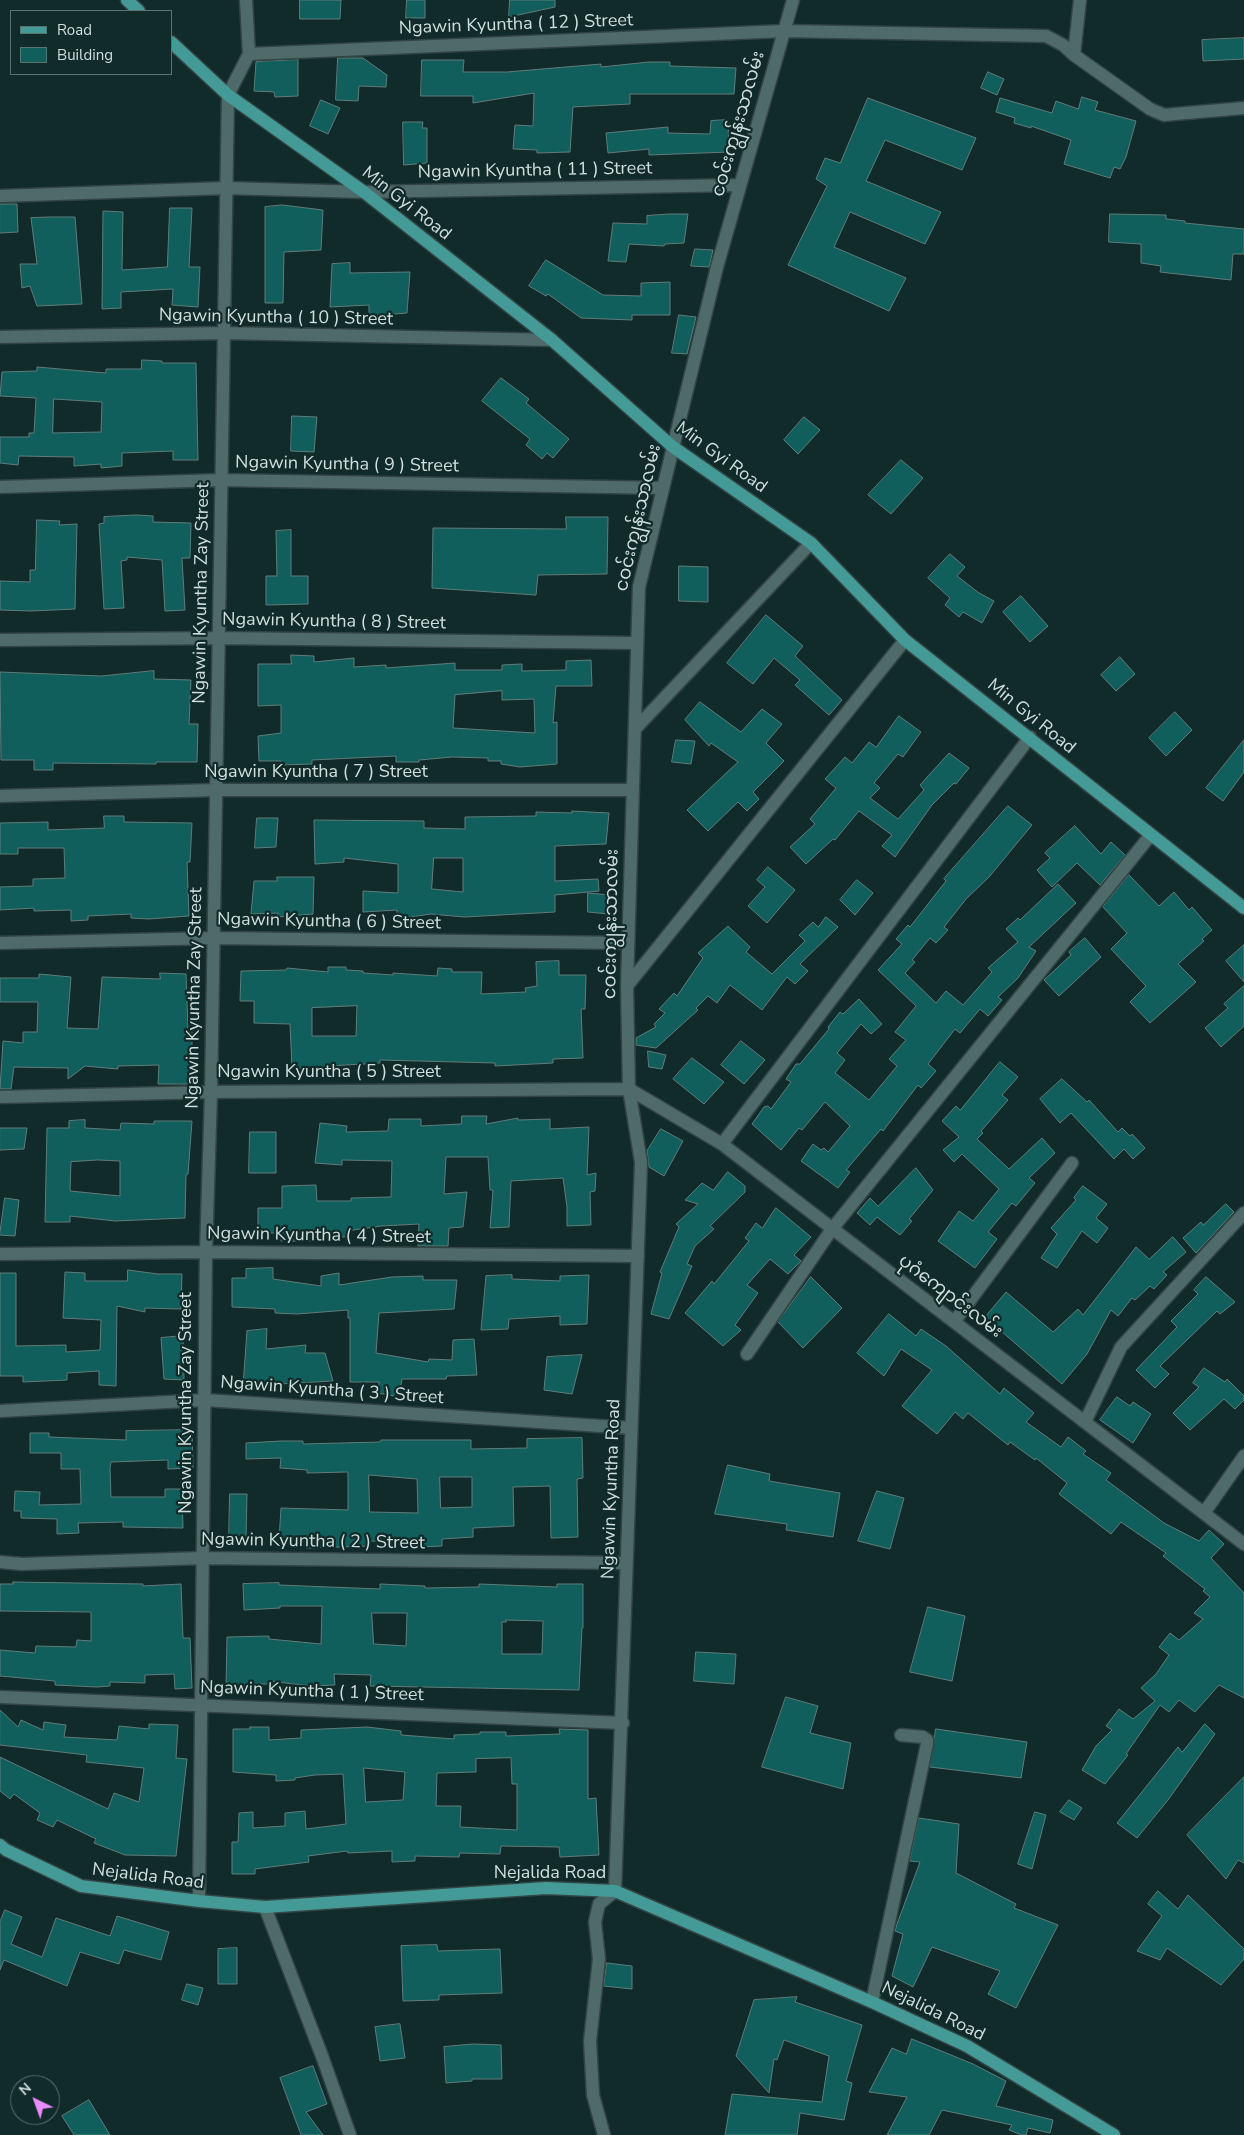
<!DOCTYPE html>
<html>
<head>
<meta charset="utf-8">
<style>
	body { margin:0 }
	#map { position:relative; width:1244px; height:2135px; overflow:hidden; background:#112b2a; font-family:"Nunito Sans",sans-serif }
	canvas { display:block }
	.legend { position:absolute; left:10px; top:10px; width:162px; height:65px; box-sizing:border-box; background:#112b2a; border:1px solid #5d7372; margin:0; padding:6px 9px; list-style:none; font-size:15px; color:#d0dfdd }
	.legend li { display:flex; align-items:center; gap:10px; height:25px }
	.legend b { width:25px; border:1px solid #5d7372 }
	.north { position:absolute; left:10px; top:2075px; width:50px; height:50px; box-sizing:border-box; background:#112b2a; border:1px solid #5d7372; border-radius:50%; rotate:318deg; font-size:14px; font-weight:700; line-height:20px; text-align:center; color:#d0dfdd }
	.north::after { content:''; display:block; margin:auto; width:18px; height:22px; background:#ec8cfb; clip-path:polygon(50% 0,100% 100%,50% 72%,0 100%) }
</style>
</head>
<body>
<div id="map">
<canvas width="1244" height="2135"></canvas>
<ul class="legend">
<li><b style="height:6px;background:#449a97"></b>Road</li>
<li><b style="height:14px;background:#105f5c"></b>Building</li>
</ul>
<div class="north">N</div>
</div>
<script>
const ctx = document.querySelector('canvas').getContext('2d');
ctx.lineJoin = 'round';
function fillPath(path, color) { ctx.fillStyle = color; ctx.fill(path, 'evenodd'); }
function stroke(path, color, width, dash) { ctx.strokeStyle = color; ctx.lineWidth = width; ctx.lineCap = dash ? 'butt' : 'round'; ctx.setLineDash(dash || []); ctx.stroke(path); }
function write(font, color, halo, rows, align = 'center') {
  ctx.font = font + ' "Nunito Sans","Noto Sans Myanmar",sans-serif'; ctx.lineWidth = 4.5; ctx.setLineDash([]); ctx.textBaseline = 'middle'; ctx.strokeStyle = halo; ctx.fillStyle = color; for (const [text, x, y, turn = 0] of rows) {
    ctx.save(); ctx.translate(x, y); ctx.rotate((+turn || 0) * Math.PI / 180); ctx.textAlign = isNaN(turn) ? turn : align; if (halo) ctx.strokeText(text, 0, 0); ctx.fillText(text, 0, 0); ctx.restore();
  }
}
const building = new Path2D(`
	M300,0H341L340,19H300Z
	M407,0H425V18H406Z
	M510,0H555V7L509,17Z
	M1244,38V59L1203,61L1202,40Z
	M338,58H363L387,75L386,87L359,86L358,101L336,100Z
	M298,60V96L275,97L274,92L254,91L256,62Z
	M422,60H464L463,72H507L601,64V67L649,62H670V66L736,68L734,94H630V104L573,107L570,152L537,153V150L513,149L515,125L533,126L534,93L473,103V96H421Z
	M988,72L1004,79L997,95L981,88Z
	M1082,97L1098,102L1095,110L1136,121L1126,157L1120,169L1114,167L1110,178L1064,164L1071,140L1031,126V128L1014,123L1015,118L996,112L1000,98L1052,113L1056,101L1078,109Z
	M868,98L976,138L962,170L885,140L866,181L941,212L925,244L850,212L834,247L906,278L889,311L788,265L827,186L816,179L825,158L840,163Z
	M321,100L340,108L328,134L310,126Z
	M728,120L729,152L649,155V149L608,153L606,133L668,127V133L710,134L711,121Z
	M403,122H423L422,128H427V163L404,165Z
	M0,204H17L18,232L0,233Z
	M282,205L323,210L321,250L284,252L283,303H265V207Z
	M170,208H192L189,267H200L198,307L172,305L173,289L121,292V308L102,309L103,211L123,212L122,270L167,267Z
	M669,214H688L684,243L665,244L664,246L629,244L626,262L608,261L613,223L647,224V216Z
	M1110,214L1166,215V219L1185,221V223L1244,229V254H1233L1231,280L1160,272L1161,266L1141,263V244L1109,242Z
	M49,217H75L82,304L37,306L30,286L22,288L20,264H37L31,218Z
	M695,249L713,250L709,267L691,266Z
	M546,260L603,295L641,296V283L670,282V315H632V320L581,318L548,294L546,296L529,286Z
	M350,263V273L410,272L407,313L369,316V305L330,307L332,264Z
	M679,315L696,317L687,354L672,353Z
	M142,360L162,361V363H196L198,460H173V451L122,453V466L101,468V464L74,466V457L19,456L18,465L0,463V437H29V433H34L36,398L0,396L2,372L37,371V367L106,373V369H141ZM54,399L102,402L101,432L53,433Z
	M501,378L529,399L526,403L569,439L553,458L547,453L542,459L526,445L530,439L482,401Z
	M292,416L317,417L314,452L291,451Z
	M804,417L820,430L798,454L784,440Z
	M901,460L923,478L891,514L868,495Z
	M136,515L153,516V522L191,523L190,558H182L185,610L165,611L162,560L127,557V560L121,561L124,608L104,609L99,524L104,523V517Z
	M566,517H608L607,574L538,575L536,595L432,588L433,528L566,529Z
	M37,520L60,521L59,525L77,524L75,609L31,611L0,610V581L30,582V570H35Z
	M291,530V576H308V604L266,605V576H277L276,531Z
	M950,554L965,567L957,576L979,593L994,601L982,623L963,612L959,617L945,605L950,598L928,578Z
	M679,566L708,567V602L679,601Z
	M1021,596L1048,626L1030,642L1003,612Z
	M766,615L803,646L795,656L842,700L829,715L795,685L800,680L774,658L753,684L727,663Z
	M291,655L314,656V662L354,658V667L386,665V668L455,663V670H502V665L522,664V671L566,670V661L591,660L592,686H556L553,723L557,722V764L520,767L501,764V761H488V758L452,757L419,760V762H396V756L312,760V764L281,765V761H259L258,736L281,733V705L258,706V664H291ZM502,691V700L534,699L535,733L453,728L455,695Z
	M1120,657L1135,674L1116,691L1101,675Z
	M154,671V679L191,680L189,724H198L197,762H156V764L53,763V770H34V760H1L0,672L101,676Z
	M700,702L741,732L762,709L782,724L766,743L784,761L753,792L759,799L747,811L738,802L708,831L687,810L738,762L711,743L709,746L685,720Z
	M1175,712L1192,730L1166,756L1149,738Z
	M899,716L921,732L903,757L898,754L874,783L880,788L870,798L898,819L924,790L920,785L949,753L969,768L956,784L954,783L932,805L895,857L882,846L892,835L859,811L835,840L833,839L806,864L790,847L815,824L810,819L836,788L825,779L845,757L852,763L869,742L876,747Z
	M676,740L695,741L691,764L672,762Z
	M1244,740V772L1223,801L1206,788Z
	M1008,806L1032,825L989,877L966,899L944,927L948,930L936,943L930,938L912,960L915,962L905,973L936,1003L946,991L963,1005L992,972L988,968L1018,942L1006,929L1018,918L1020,920L1058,884L1076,903L1029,947L1036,951L1018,978L998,997L1002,1000L988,1016L980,1009L960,1033L955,1029L928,1064L936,1071L921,1088L918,1085L883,1131L881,1129L846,1170L850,1172L838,1188L801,1161L813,1144L821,1150L824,1148L828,1152L850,1126L825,1102L802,1130L799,1128L781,1150L752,1124L764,1107L768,1106L771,1109L791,1082L786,1079L796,1064H800L829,1029L828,1027L840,1012L843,1014L859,999L882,1024L871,1034L861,1024L837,1053L845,1060L835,1073L869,1100L897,1066L889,1059L906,1040L895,1032L916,1006L878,970L902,944L896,939L908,925L910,927L946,881L944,879Z
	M572,811L609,813L606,844L555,846V881L598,879L599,891L555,895V912L464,917L431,914L397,919V910L363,912V891L398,893V864L344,858V862L315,864L314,820L424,821V828L465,829V817L536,816V812L572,813ZM434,858H463V892L432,889Z
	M104,816H124V822L192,823L190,862H187L189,916L149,919L131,918V914L88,916V920L71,921V910L34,911V908L0,910V887L33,886V879L65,878L64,848H18V854H0V823L48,822V830L104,828Z
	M257,818H278L276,847L255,848Z
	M1075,826L1101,854L1111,842L1125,855L1100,885L1077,863L1052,887L1037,870L1050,858L1045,853Z
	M768,867L795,890L767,923L748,906L765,887L757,880Z
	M1129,875L1159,906L1174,892L1189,910L1192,907L1212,930L1202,939L1204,941L1178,964L1196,982L1150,1023L1130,1002L1146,986L1111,949L1127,933L1103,907Z
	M277,877H314L313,914L278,917V913L251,914L254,881H277Z
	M857,880L873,893L855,915L840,900Z
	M588,893L610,895L609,914L588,912Z
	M826,917L838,927L800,964L808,971L795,984L787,977L762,1010L730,985L717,1003L708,996L696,1008L698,1010L656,1048L636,1045V1038L656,1027L654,1024L665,1013L659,1009L674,993L677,996L703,958L698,953L728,926L750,947L746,952L772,974L805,941L799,935L813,922L818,927Z
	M1085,938L1101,957L1059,996L1044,980L1071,955L1069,952Z
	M1244,945V982L1226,961Z
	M559,961V975H586L585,1009H581L583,1058L553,1059V1063L495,1066V1063L380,1060V1063L313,1067V1069L292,1068L290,1024L254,1023V1001H240L241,971L286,970L287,968L328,972V967H346V970L363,971V973L393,975V973L437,976L438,968L452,969V972H482L481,994L526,992L525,988L537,986L536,962ZM357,1006L356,1036H312V1008Z
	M160,973L186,974L188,1029H192V1053H197L196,1084H158L159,1065L118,1066V1069L85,1066L68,1079V1068L14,1067L11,1089H0L3,1041L23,1043V1032H37L38,1002H0V978H39V974L71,977L67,1028L98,1029L102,977L160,979Z
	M1244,986V1026L1221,1047L1205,1028L1228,1008L1224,1004Z
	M741,1041L765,1060L744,1084L721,1065Z
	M648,1051L666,1055L662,1069L649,1067Z
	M692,1058L724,1082L704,1104L673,1079Z
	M1000,1062L1018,1077L1002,1095L1008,1100L981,1131L983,1133L977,1139L1009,1169L1042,1138L1055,1153L1029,1178L1035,1183L1016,1206L1012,1203L988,1232L997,1239L975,1268L938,1241L959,1211L973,1221L999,1189L962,1154L954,1162L943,1150L959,1137L942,1121L956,1106L960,1110Z
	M1062,1079L1087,1102L1089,1100L1118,1132L1122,1128L1130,1136L1132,1134L1145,1148L1133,1159L1124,1149L1114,1159L1071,1113L1060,1123L1040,1099Z
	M462,1116H487L486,1124L518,1118V1120L550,1119V1129L589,1127L587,1175L596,1173L595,1191L590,1192L591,1225L567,1226V1207L563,1178L511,1181L509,1227L490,1228L493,1190H490L488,1157H446L444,1194L467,1192L463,1227L449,1228L448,1246H418L419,1224L381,1226L347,1231V1237L312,1236V1241H281V1233H258V1208H282V1186L316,1185L317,1201H351V1198L391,1197L392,1161L342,1160V1165L315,1163L320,1123L347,1126L346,1132L388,1131L389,1119H421V1126L461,1124Z
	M85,1120V1128L120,1130L121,1123L154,1124V1121H192L188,1174L186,1175L185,1218L115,1221L70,1216V1222H45L47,1128H69V1121ZM98,1160L120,1161V1196L70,1191L71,1162Z
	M0,1128H27L24,1149L0,1150Z
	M661,1129L683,1141L664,1176L649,1167L647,1151Z
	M250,1132H276V1173H249Z
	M916,1168L933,1190L909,1219L912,1221L900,1235L877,1217L870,1225L857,1213L870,1198L878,1206Z
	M728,1172L745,1186V1192L710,1226L714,1229L695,1246L687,1264L692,1266L669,1319L651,1314L662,1273L660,1272L679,1227L676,1224L698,1204L685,1200L702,1183L713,1190Z
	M1083,1186L1107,1204L1096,1218L1108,1228L1097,1243L1082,1231L1057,1268L1041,1258L1057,1234L1051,1228L1076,1200L1074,1198Z
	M5,1198L19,1200L15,1236L0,1235Z
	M1226,1204L1234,1212L1196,1253L1183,1238L1201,1222L1203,1225Z
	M776,1208L811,1237L794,1255L801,1261L788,1274L770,1259L747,1285L758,1293L735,1325L741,1330L723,1346L685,1313L712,1281L714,1284L749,1241L745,1238L756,1223L762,1228Z
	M1173,1237L1186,1252L1163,1272L1167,1275L1154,1289L1150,1286L1135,1300L1132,1298L1118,1316L1111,1310L1087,1354L1062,1384L985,1317L1006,1292L1053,1332L1078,1309L1083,1315L1136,1247L1149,1259Z
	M273,1268V1279L321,1286V1276L339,1273V1285L392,1277L423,1276V1280H457L454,1309L379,1313L376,1353L428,1362L429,1359L452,1360L453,1340L474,1339L477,1375L447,1376L446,1379H402L399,1397L378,1393L379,1382H350V1318H348V1310L297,1314L275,1313V1309L232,1307V1278H246V1269Z
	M128,1270L158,1274H182L181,1309L145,1308V1312L117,1306L116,1386L99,1385V1371L67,1373V1380L23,1382V1376H0V1273H16V1346L66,1345V1352L100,1350L101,1320L63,1318L65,1272L85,1273V1281H127Z
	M512,1275V1279L560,1281V1276L589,1275L587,1324L560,1325V1316L509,1319L508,1329L481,1330L486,1276Z
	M811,1277L842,1308L803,1348L778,1322Z
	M1206,1277L1235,1302L1220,1314L1217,1311L1160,1366L1169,1374L1155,1388L1136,1370L1177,1327L1171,1321L1198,1294L1194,1290Z
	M889,1314L916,1336L921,1329L946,1346L1000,1394L1004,1388L1034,1413L1026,1422L1061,1447L1068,1437L1086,1451L1083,1454L1111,1473L1106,1480L1164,1523L1199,1541L1209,1530L1224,1544L1211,1558L1244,1593V1698L1219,1685L1195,1712L1179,1700L1169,1712L1160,1705L1126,1754L1128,1755L1105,1784L1082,1770L1096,1746L1112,1730L1106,1726L1119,1709L1133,1719L1155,1701L1141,1688L1156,1674L1169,1655L1159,1647L1170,1633L1179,1640L1203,1619L1194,1613L1210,1597L1203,1591L1205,1589L1163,1556L1166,1553L1121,1522L1111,1534L1059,1494L1067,1483L1036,1458L1035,1460L1010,1442L1008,1445L968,1413L963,1419L955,1412L937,1434L902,1406L932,1370L901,1349L884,1376L857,1353Z
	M267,1329L266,1349L306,1345L305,1353H325L333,1381L243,1386L247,1331Z
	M183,1336L184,1380L164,1379L161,1338Z
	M582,1355L572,1394L544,1390L547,1357Z
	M1204,1368L1225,1382L1227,1379L1244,1396V1400L1235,1409L1224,1399L1190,1430L1173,1413L1199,1387L1193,1383Z
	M1117,1397L1130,1406L1133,1402L1151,1414L1133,1443L1100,1420Z
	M192,1430L193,1468L168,1469V1460L111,1462L110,1468L111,1497H165V1489H182L183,1528L123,1527V1522L78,1523L79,1533L57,1534V1519L21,1518V1511H14L15,1491L40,1492L39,1505L81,1504L80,1469H61V1453H30V1433H49V1437L126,1440V1431Z
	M582,1438L583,1478L577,1479L578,1537L551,1538L550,1486L513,1487L514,1526L473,1528V1537L442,1539V1546L419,1547V1542L370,1541V1546L306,1548V1542L279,1540L281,1508L348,1510V1472L307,1473V1470L280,1468L281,1458L246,1459V1443L281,1441H303V1444L380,1442L381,1440H471V1449L527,1448V1439ZM369,1475L417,1479L418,1513L370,1512ZM440,1477H472V1507L441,1508Z
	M728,1465L770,1474L769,1481L840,1493L833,1537L786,1530L787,1524L715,1514Z
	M877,1491L904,1498L890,1549L858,1541Z
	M230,1494H247L246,1540H229Z
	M13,1582L143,1584V1586L181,1584L183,1638H190L192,1688L175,1689L174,1674L145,1675V1683L110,1682V1686L97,1687L55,1685V1681L0,1676V1650L35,1653L36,1646L76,1647L77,1640L91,1641V1612L0,1611V1584H13Z
	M279,1583V1585L380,1589V1584L425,1586V1588L479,1587V1584L557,1587V1584H583V1628H582L579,1690L370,1686L371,1675L334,1674L335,1685L311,1686L269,1681V1684H248V1687H226L227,1637L269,1636V1639L321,1644L322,1606H280V1608L244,1610L243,1584ZM372,1613H407L406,1646L374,1644ZM506,1620L543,1621L542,1654H502V1622H506Z
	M928,1607L965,1616L952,1681L910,1672Z
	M696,1652L736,1654L734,1684L694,1681Z
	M786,1697L818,1706L810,1733L851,1743L843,1789L762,1767Z
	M0,1710L18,1727L21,1720L43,1730L44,1722L66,1725L64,1737L117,1740L119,1726L149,1729V1724L178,1725L176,1758L187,1759L176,1856L125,1855L94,1843L96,1839L57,1820L53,1827L37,1820L40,1813L14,1794L10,1799L0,1791V1757L108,1809L114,1793L139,1802L144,1768L86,1762L87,1755L0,1745Z
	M1205,1724L1215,1734L1168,1800L1137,1838L1117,1823L1178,1747L1182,1752Z
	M250,1727H269V1740L301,1738V1730L367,1727L401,1731V1735L454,1739V1735L480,1734V1732H506V1736L560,1734L559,1729L588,1730V1799L596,1798L599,1855L560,1857L559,1847L501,1846L500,1854L460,1853L459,1857L415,1856V1861L392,1862V1851L348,1853L347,1851L308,1856L309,1862L255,1869V1874H232V1842H238L239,1813L253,1812V1828L285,1826V1813L305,1811L306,1829L346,1824L343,1774L315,1775L295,1778V1780L276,1781V1775L233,1772V1729H250ZM511,1758L512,1784H517V1830L460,1827L461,1806H436L437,1773L476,1772V1759ZM364,1768L405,1772L403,1800L366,1802Z
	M936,1729L1027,1742L1021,1778L930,1767Z
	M1244,1777V1863L1238,1860L1226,1879L1187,1835Z
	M1069,1800L1082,1808L1074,1820L1060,1812Z
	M1035,1812L1046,1815L1032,1869L1018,1864Z
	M919,1818L959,1824L956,1873L1016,1904L1014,1908L1058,1925L1016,2008L988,1994L1000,1971L932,1947L913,1987L892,1976L903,1934L895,1931L897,1924L920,1862L910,1861Z
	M1158,1891L1178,1909L1188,1895L1244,1949V1959L1221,1985L1167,1948L1160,1960L1137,1951L1162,1916L1148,1904Z
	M5,1910L22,1917L11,1944L42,1957L56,1918L110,1936L117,1916L169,1932L161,1960L124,1950L119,1964L80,1952L67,1986L4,1960L0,1970V1922Z
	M437,1945L438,1951L500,1949L502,1993L439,1995V2000L403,2001L401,1946Z
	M237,1948V1984H218V1949Z
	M607,1963L632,1966V1989L604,1986Z
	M187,1984L203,1988L198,2005L182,2000Z
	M797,1997L795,2002L862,2025L846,2081L852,2083L844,2120L800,2113L797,2135H725L732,2094L822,2102L829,2056L784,2040L777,2060L774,2059L769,2093L736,2056L754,2000Z
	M400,2024L405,2058L380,2061L375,2027Z
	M912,2039L973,2064L1006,2081L996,2106L1053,2120L1050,2133L1028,2128L1026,2135H1022L1009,2130L1012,2125L942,2110L929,2135H887L907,2097L869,2092L892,2048L906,2054Z
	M473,2044L501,2045L502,2079H472V2081L446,2083L444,2047Z
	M313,2066L327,2104L306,2112L323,2135H301L280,2078Z
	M89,2100L110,2135H74L62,2116Z`);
fillPath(building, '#105f5c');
stroke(building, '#607c7a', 1);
const minor = new Path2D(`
	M249,54L784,31L1046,36L1063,45L1074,55L1150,109L1164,115L1244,108
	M1074,55L1080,0
	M0,196L226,188L364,192L740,185
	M0,337L224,333L552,340
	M0,487L221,480L663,488
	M0,640L219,638L637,643
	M635,729L811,543
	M0,796L216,790H633
	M0,943L214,938L628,943
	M627,986L905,640
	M629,1089L722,1144L1244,1544
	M0,1097L211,1092L629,1089
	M722,1144L1030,737
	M0,1254L206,1252L638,1256
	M954,1322L1072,1163
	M747,1354L832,1229L1150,836
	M0,1411L205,1400L631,1428
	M1085,1422L1121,1347L1244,1213
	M1204,1513L1244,1456
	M0,1562L22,1564L203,1558L626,1563
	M0,1697L623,1723
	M199,1901L206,1252L211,1092L228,95L249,54L246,0
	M265,1907L322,2056L350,2135
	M872,2002L927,1744V1740L923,1737L901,1735
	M604,2135L593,2095L590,2041L599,1959L595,1922L599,1904L615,1891L641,1162L629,1089L627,986L639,587L717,267L793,0`);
const major = new Path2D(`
	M127,0L139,11
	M171,42L228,95L364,192L552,340L673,447L811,543L905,640L1244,908
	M0,1845L6,1850L81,1886L199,1901L265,1907L546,1888L615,1891L872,2002L967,2046L1114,2135`);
stroke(minor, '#324443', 15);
stroke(major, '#324443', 15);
stroke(minor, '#4f6b69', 12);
stroke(major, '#449a97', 12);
write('18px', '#d0dfdd', '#112b2a', [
	["Ngawin Kyuntha ( 12 ) Street",516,25,-2],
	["ငဝင်းကျွန်းသာလမ်း",739,124,-74],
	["Ngawin Kyuntha ( 11 ) Street",535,171,-1],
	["Min Gyi Road",406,204,38],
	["Ngawin Kyuntha ( 10 ) Street",276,318,1],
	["Min Gyi Road",721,458,36],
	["Ngawin Kyuntha ( 9 ) Street",347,465,1],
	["ငဝင်းကျွန်းသာလမ်း",639,518,-77],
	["Ngawin Kyuntha Zay Street",202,593,-89],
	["Ngawin Kyuntha ( 8 ) Street",334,622,1],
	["Min Gyi Road",1031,717,39],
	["Ngawin Kyuntha ( 7 ) Street",316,773],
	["Ngawin Kyuntha ( 6 ) Street",329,922,1],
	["ငဝင်းကျွန်းသာလမ်း",612,924,-89],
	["Ngawin Kyuntha Zay Street",195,998,-89],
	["Ngawin Kyuntha ( 5 ) Street",329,1073],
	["Ngawin Kyuntha ( 4 ) Street",319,1236,1],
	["ပုဂံကျောင်းလမ်း",950,1297,37],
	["Ngawin Kyuntha ( 3 ) Street",332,1391,4],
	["Ngawin Kyuntha Zay Street",187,1403,-90],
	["Ngawin Kyuntha Road",612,1489,-88],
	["Ngawin Kyuntha ( 2 ) Street",313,1542,1],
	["Ngawin Kyuntha ( 1 ) Street",312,1692,2],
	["Nejalida Road",550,1874],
	["Nejalida Road",148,1877,7],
	["Nejalida Road",933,2012,26]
]);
</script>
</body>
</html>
